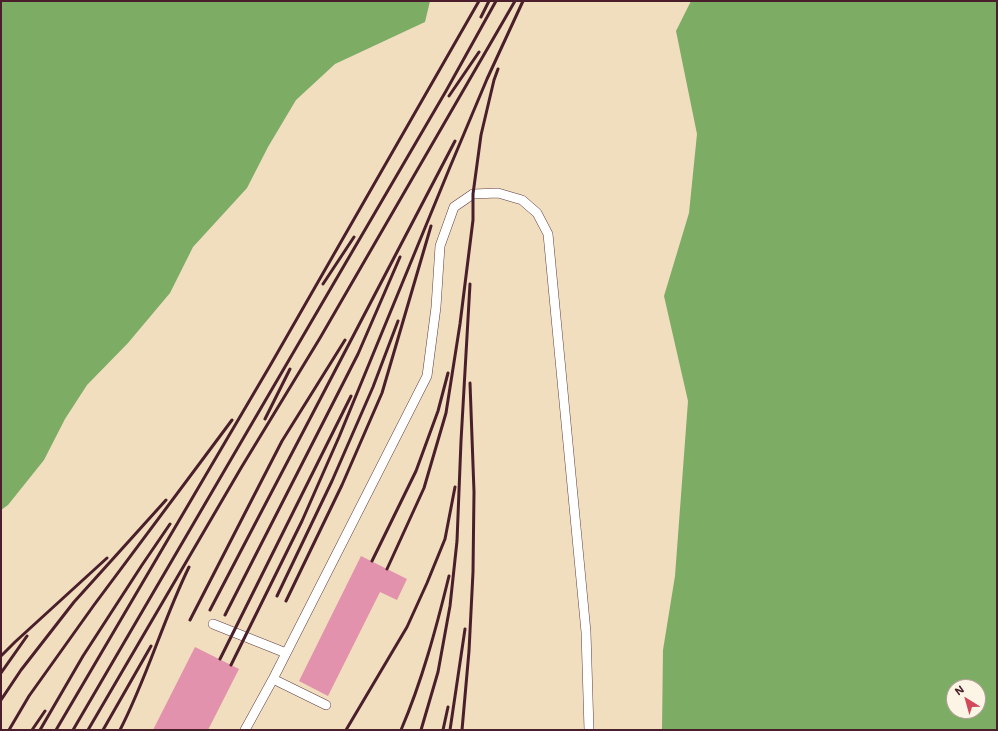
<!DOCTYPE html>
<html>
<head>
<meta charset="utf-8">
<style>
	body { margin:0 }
	#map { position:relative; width:998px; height:731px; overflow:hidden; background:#f0debe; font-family:Mali,sans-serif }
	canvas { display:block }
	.frame { position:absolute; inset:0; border:2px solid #4a1f2b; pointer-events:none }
	.north { position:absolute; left:946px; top:679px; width:40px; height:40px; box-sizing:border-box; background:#fcf5e5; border:1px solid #b59f9b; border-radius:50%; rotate:323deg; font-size:11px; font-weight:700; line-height:16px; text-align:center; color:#4a1f2b }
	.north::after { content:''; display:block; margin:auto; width:14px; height:18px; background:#d1495b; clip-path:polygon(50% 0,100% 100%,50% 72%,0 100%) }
</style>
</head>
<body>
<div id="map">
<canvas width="998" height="731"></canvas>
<div class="frame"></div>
<div class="north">N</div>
</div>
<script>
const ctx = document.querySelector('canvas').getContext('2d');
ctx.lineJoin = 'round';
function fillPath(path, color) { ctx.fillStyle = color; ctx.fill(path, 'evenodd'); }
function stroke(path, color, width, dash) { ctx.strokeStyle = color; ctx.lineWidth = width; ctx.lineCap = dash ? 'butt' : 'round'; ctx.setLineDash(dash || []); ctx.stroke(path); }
fillPath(new Path2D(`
	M1,1H430L425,22L335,64L296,100L268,147L247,188L193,247L170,293L128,343L87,385L65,419L44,460L8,505L1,510Z
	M691,1H997V730H662L663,650L675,576L688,401L664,296L689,213L697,134L676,31ZM954,687H978V711H954Z`), '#7dac65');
fillPath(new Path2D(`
	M361,556L407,579L397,600L380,592L328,696L299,681Z
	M195,647L239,669L208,730H153Z`), '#e292ac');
const lane = new Path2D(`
	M213,624L286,653
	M326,705L273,679L427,376L436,307L440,246L454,207L473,194L498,193L522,200L537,213L548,234L586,632L589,730
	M245,730L273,679`);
stroke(lane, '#633c41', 10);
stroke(lane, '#fff', 9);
stroke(new Path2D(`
	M481,17L489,1
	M449,96L479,52
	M323,284L354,237
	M265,419L290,369
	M372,561L416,471L438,411L448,373
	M387,569L424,488L446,413L460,324L473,220V194L481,135L494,80L498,69
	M277,596L332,481L373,387L398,321
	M286,601L342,485L382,393L431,226
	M210,610L455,141
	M225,615L358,354L400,257
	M190,620L282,441L345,340
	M1,656L15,642L107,558
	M220,659L351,396
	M231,665L302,521L339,437L450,167L487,79L523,1
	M1,673L27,636
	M1,700L21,670L74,602L166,500
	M9,730L29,696L94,605L232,420
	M32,730L45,711
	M40,730L83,656L142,565L170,524
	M56,730L271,364L479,1
	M73,730L446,91L496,1
	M88,730L241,468L320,338L515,1
	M103,730L151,646
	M120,730C147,678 163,620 189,567
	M346,730L407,627L427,583L445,539L455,487
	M401,730C422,681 436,629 449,576
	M421,730L438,672L450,606L457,541L461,441L470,284
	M443,730L448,707
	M450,730L465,629
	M462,730L469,651L473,572L474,492L470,383`), '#4a1f2b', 3);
</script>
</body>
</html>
